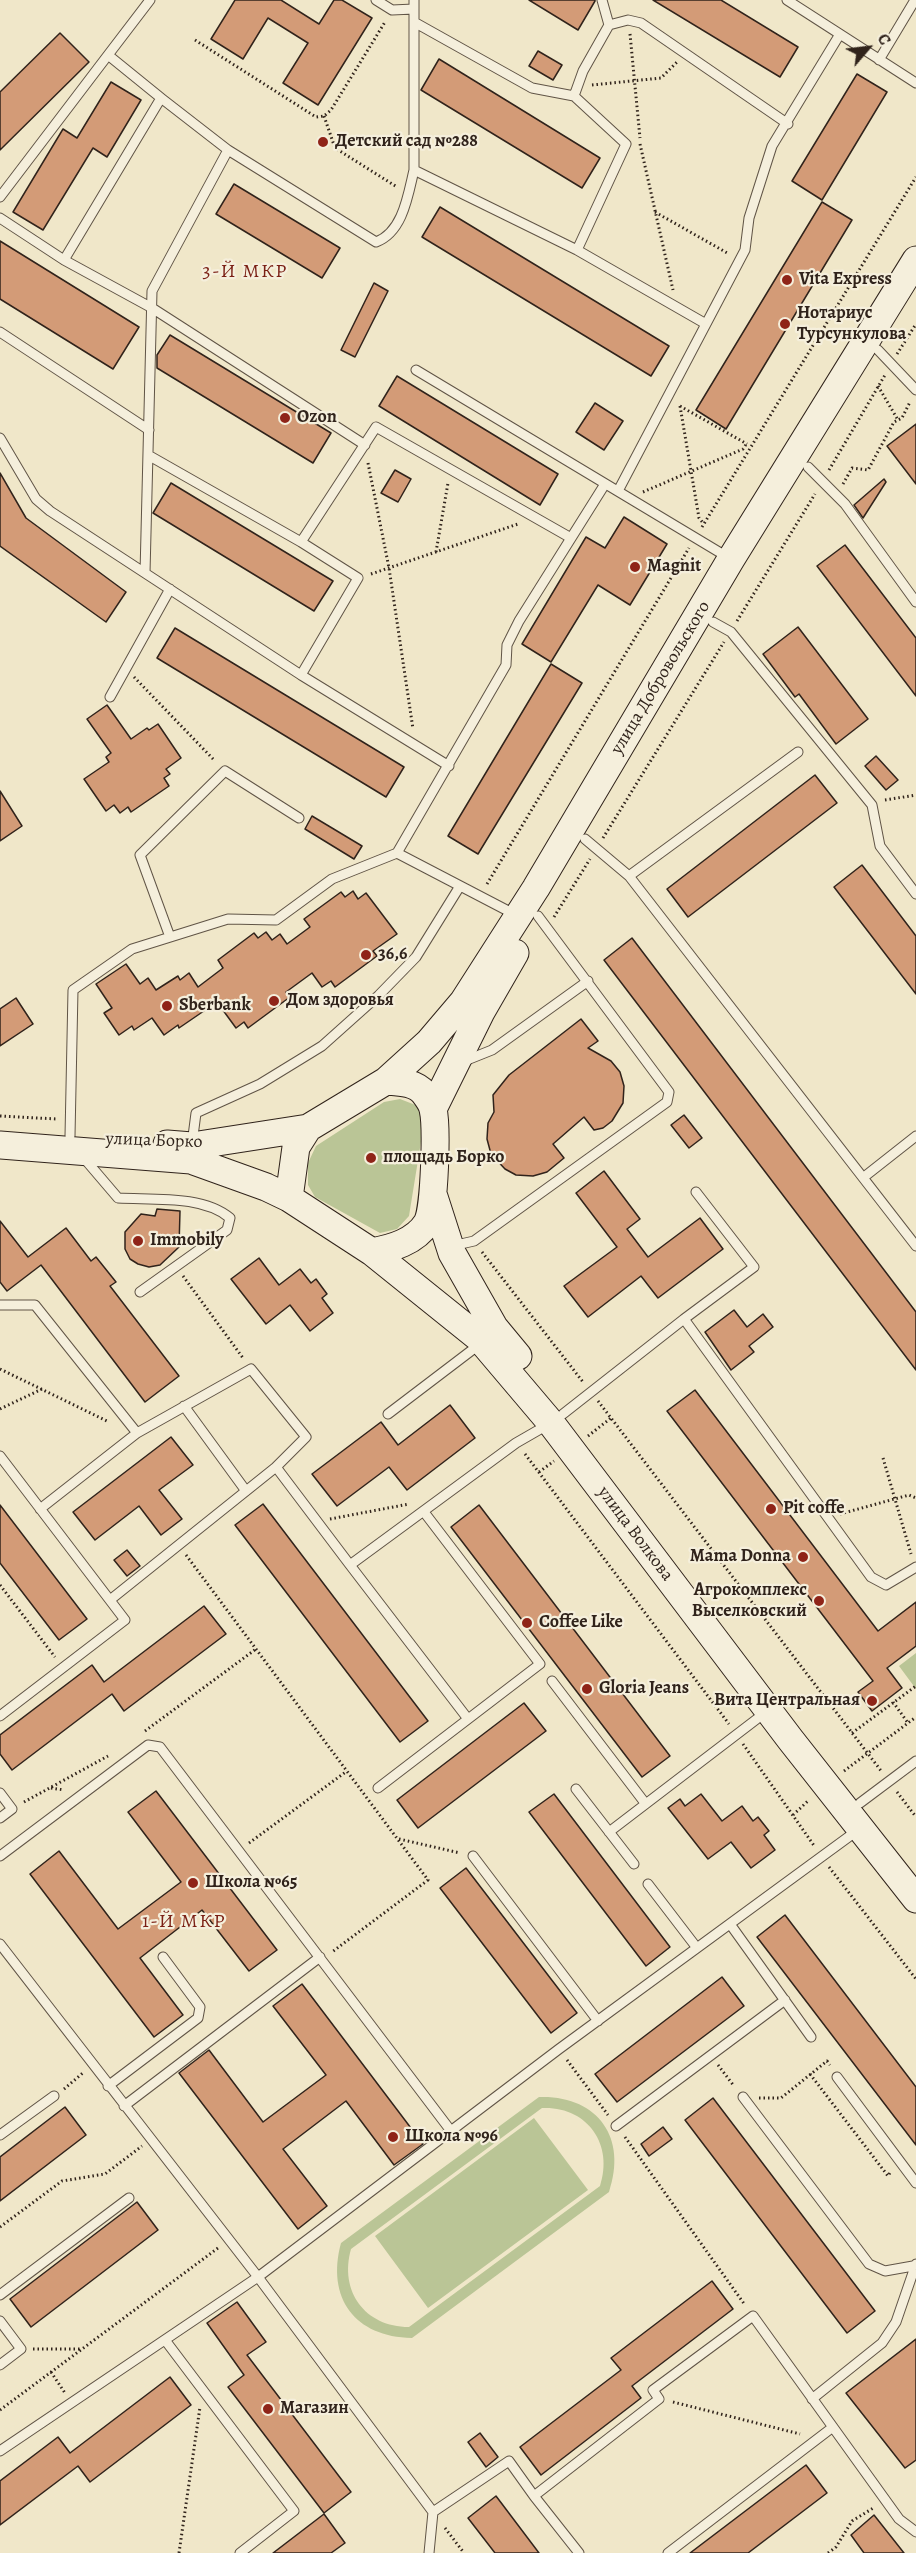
<!DOCTYPE html>
<html>
<head>
<meta charset="utf-8">
<style>
	body { margin:0 }
	#map { position:relative; width:916px; height:2553px; overflow:hidden; background:#f0e7c9; font-family:Alegreya,serif }
	canvas { display:block }
	.north { position:absolute; left:838px; top:18px; width:60px; height:60px; -webkit-text-stroke:4px #f5efdc; paint-order:stroke; rotate:62deg; font-size:16px; font-weight:700; line-height:24px; text-align:center; color:#30231b }
	.north::after { content:''; display:block; margin:auto; width:21px; height:27px; background:#30231b; clip-path:polygon(50% 0,100% 100%,50% 72%,0 100%) }
</style>
</head>
<body>
<div id="map">
<canvas width="916" height="2553"></canvas>
<div class="north">С</div>
</div>
<script>
const ctx = document.querySelector('canvas').getContext('2d');
ctx.lineJoin = 'round';
function fillPath(path, color) { ctx.fillStyle = color; ctx.fill(path, 'evenodd'); }
function stroke(path, color, width, dash) { ctx.strokeStyle = color; ctx.lineWidth = width; ctx.lineCap = dash ? 'butt' : 'round'; ctx.setLineDash(dash || []); ctx.stroke(path); }
function write(font, color, halo, rows, align = 'center') {
  ctx.font = font + ' Alegreya,serif'; ctx.lineWidth = 4.5; ctx.setLineDash([]); ctx.textBaseline = 'middle'; ctx.strokeStyle = halo; ctx.fillStyle = color; for (const [text, x, y, turn = 0] of rows) {
    ctx.save(); ctx.translate(x, y); ctx.rotate((+turn || 0) * Math.PI / 180); ctx.textAlign = isNaN(turn) ? turn : align; if (halo) ctx.strokeText(text, 0, 0); ctx.fillText(text, 0, 0); ctx.restore();
  }
}
fillPath(new Path2D(`
	M400,1099L418,1106L424,1123L409,1216L397,1229L380,1233L315,1197L308,1185V1163L316,1146L384,1102Z
	M916,1653V1689L899,1666Z
	M539,2097C597,2095 628,2137 609,2192L412,2338C355,2337 326,2298 341,2243ZM542,2108C587,2106 614,2144 600,2186L409,2327C365,2327 339,2291 351,2249Z
	M534,2118L588,2190L428,2308L375,2236Z`), '#bac596');
const building = new Path2D(`
	M235,0H281L319,24L334,0H342L372,18L318,105L283,83L308,43L268,18L243,59L211,39Z
	M529,0H595V1L578,30Z
	M653,0H721L798,47L780,77Z
	M60,33L89,62L0,150V92Z
	M538,51L562,65L553,80L529,66Z
	M439,59L600,158L582,188L421,90Z
	M857,74L887,92L822,200L792,181Z
	M111,82L141,100L107,157L93,148L43,230L13,212L63,129L77,138Z
	M234,184L340,248L322,278L216,214Z
	M822,202L852,220L726,429L696,410Z
	M440,207L669,346L651,376L422,237Z
	M0,241L139,327L113,369L0,299Z
	M374,283L388,291L355,357L341,350Z
	M170,335L331,433L313,463L157,368V355Z
	M397,376L558,474L540,505L379,406Z
	M595,403L623,421L604,450L576,432Z
	M916,424V484L887,446Z
	M395,470L411,479L398,502L381,493Z
	M0,473L26,518L126,592L106,622L0,546Z
	M884,479L886,482L863,518L854,505Z
	M171,483L333,581L314,611L153,513Z
	M624,517L667,544L630,605L598,585L551,662L522,644L586,537L605,548Z
	M845,545L916,638V696L817,566Z
	M798,627L868,719L836,744L799,694L795,697L763,654Z
	M175,628L404,767L386,797L157,658Z
	M551,664L582,683L478,854L448,836Z
	M107,705L131,739L147,728L149,730L158,724L181,758L166,769L170,774L164,778L169,786L131,812L128,807L120,813L114,805L106,811L84,779L109,762L106,757L111,753L87,719Z
	M876,756L898,780L886,790L865,766Z
	M815,775L837,803L688,917L667,889Z
	M0,791L22,826L0,841Z
	M312,816L362,846L354,859L305,829Z
	M862,865L916,936V994L834,887Z
	M353,891L358,899L366,893L397,934L373,951L377,956L335,987L331,981L322,987L312,973L286,992L290,997L248,1028L244,1022L236,1028L217,1002L179,1028L178,1025L164,1035L152,1018L134,1030L132,1026L119,1035L104,1013L112,1008L96,984L126,964L140,984L148,978L156,990L178,976L180,980L189,973L198,987L223,968L218,960L254,933L258,938L266,932L272,940L280,934L287,944L310,927L304,919L341,892L345,897Z
	M632,938L916,1312V1370L604,960Z
	M16,998L33,1024L0,1046V1009Z
	M581,1019L598,1041L588,1048L611,1061L620,1072L624,1086L623,1103L612,1121L603,1128L594,1130L584,1117L553,1144L564,1158L547,1172L533,1176L516,1175L505,1169L491,1154L487,1139L488,1123L494,1112L493,1095L509,1075Z
	M684,1115L702,1138L689,1148L671,1125Z
	M604,1171L640,1219L627,1229L648,1257L700,1218L723,1249L658,1298L641,1276L588,1317L564,1286L617,1247L576,1193Z
	M157,1209L180,1211L179,1247L160,1265L149,1267L138,1264L130,1259L125,1249V1232L141,1214L155,1216Z
	M0,1221L28,1257L66,1228L91,1261L96,1257L116,1282L110,1286L179,1376L145,1402L41,1265L7,1291L0,1282Z
	M259,1258L279,1285L300,1269L311,1283L316,1279L327,1294L322,1298L333,1313L310,1331L290,1305L266,1324L231,1279Z
	M734,1310L747,1327L763,1314L773,1327L749,1346L754,1352L731,1370L705,1332Z
	M695,1390L878,1631L916,1602V1646L887,1668L902,1688L872,1711L858,1692L873,1681L667,1411Z
	M450,1405L475,1438L407,1490L389,1467L337,1506L312,1474L381,1422L398,1445Z
	M171,1437L193,1465L159,1490L182,1519L161,1535L139,1506L95,1540L73,1512Z
	M263,1504L428,1721L400,1742L235,1525Z
	M0,1505L87,1619L59,1640L0,1563Z
	M479,1505L670,1756L642,1777L451,1527Z
	M127,1550L140,1566L127,1576L114,1560Z
	M204,1606L226,1634L124,1711L112,1694L12,1770L0,1754V1735L92,1665L104,1682Z
	M524,1703L546,1731L418,1828L397,1800Z
	M156,1791L277,1950L249,1971L202,1910L140,1958L183,2015L154,2037L30,1874L59,1851L118,1929L181,1882L128,1812Z
	M554,1794L670,1947L646,1966L529,1812Z
	M701,1794L722,1821L742,1806L753,1821L758,1817L769,1831L764,1835L775,1850L751,1868L731,1842L708,1859L668,1808L680,1799L685,1806Z
	M466,1868L577,2013L551,2033L440,1888Z
	M785,1915L916,2087V2145L757,1937Z
	M722,1977L744,2006L617,2102L595,2074Z
	M302,1984L423,2144L394,2165L346,2101L283,2149L327,2206L298,2229L179,2073L209,2050L263,2122L326,2075L273,2006Z
	M713,2098L875,2311L847,2333L685,2120Z
	M65,2107L86,2135L0,2201V2157Z
	M663,2127L672,2139L649,2156L641,2144Z
	M137,2202L158,2230L31,2327L10,2299Z
	M712,2281L733,2309L632,2386L641,2398L541,2475L520,2447L621,2370L611,2358Z
	M237,2302L266,2342L247,2355L351,2492L324,2513L228,2387L244,2375L207,2323Z
	M916,2339V2460L905,2468L846,2393Z
	M170,2377L191,2405L90,2482L78,2466L0,2525V2481L58,2437L70,2453Z
	M480,2433L498,2457L486,2467L468,2442Z
	M806,2465L827,2493L748,2553H690Z
	M496,2496L539,2553H495L468,2518Z
	M324,2514L345,2543L331,2553H273Z
	M874,2515L904,2553H864L851,2535Z`);
fillPath(building, '#d39b77');
stroke(building, '#30231b', 1.5);
const service = new Path2D(`
	M150,0L108,55L161,98
	M376,0L392,10L414,9
	M787,0L916,83
	M414,22L532,88L574,96L626,144L577,250
	M609,25L628,20L641,23L788,124
	M879,60L915,0
	M574,96L583,71L609,25L602,0
	M414,170V0
	M0,197L108,55
	M0,218L64,260L152,308L365,445
	M64,260L161,98L228,150L376,242C403,232 408,195 414,170L577,250L706,324
	M0,332L149,430
	M878,350L916,390
	M416,370L729,558
	M0,438L36,499L50,511L301,675L449,766
	M148,455L301,542L376,427L571,538
	M808,467L845,504L916,602
	M618,491L745,250L749,218L772,146L840,34
	M301,542L358,578L301,675
	M145,573L152,291L228,150
	M713,622L731,632L872,805L880,846L916,894
	M110,697L170,589
	M585,839L629,876L916,1246
	M397,853L516,915
	M629,876L798,752
	M170,937L140,855L225,771L299,818
	M462,1062L492,1050L588,981
	M70,1136L73,990L132,949L228,919L276,920L332,879L397,853L506,665L507,645L519,621L605,484
	M192,1144L196,1113L260,1084L322,1046L379,995L416,957L460,886
	M83,1157L118,1198C153,1200 203,1195 230,1218L227,1230L140,1292
	M864,1177L916,1136
	M452,1246L474,1241L667,1102L669,1092L538,916
	M0,1305H35L137,1433
	M684,1319L754,1267L696,1192
	M184,1406L246,1491
	M388,1414L480,1344
	M563,1414L684,1319L871,1577L886,1585L916,1567
	M0,1456L125,1620L0,1716
	M40,1509L137,1433L251,1369L306,1437L276,1467L350,1565
	M110,1600L276,1467
	M552,1681L645,1803
	M468,1719L350,1565L516,1443L549,1424
	M378,1788L540,1664L424,1512
	M576,1789L634,1864
	M0,1793L12,1809L0,1818
	M860,1803L916,1761
	M609,1832L766,1712
	M0,1856L148,1745L160,1747L451,2131
	M473,1856L598,2021
	M648,1884L697,1948
	M730,1924L811,2037
	M0,1944L258,2277L433,2512
	M837,2077L916,2183
	M108,2086L198,2018L200,2007L163,1957
	M743,2097L869,2264L885,2271L913,2266
	M124,2106L320,1957
	M616,2126L785,2000
	M0,2135L54,2096
	M0,2295L129,2198
	M0,2321L21,2349L0,2365
	M165,2340L294,2511L240,2553
	M812,2399L882,2343L896,2322L916,2264
	M0,2451L258,2277L559,2049L858,1830
	M429,2553L433,2512L509,2461L534,2496
	M579,2553L534,2496L659,2399L653,2390L753,2316L899,2519L916,2532
	M668,2553L833,2427`);
const secondary = new Path2D(`
	M433,1109L481,1012L515,953
	M167,1144L192,1146L308,1128
	M0,1145L191,1160L266,1187L289,1198L372,1252L479,1338L551,1423L790,1739L916,1899
	M434,1197L452,1253L494,1327L518,1356
	M289,1198L296,1147L308,1128L386,1081L429,1042L463,1002L536,888L731,559L916,260
	M372,1252C392,1248 415,1242 427,1223C435,1208 437,1126 433,1109C432,1104 427,1097 424,1093C415,1082 399,1082 386,1081`);
stroke(service, '#605446', 11);
stroke(secondary, '#30231b', 29);
stroke(new Path2D(`
	M630,34L640,138
	M195,40L316,117L324,116L331,110L385,22
	M592,85L661,78L677,62
	M324,116L335,148L397,187
	M640,144L673,290
	M655,212L729,254
	M897,354L916,324
	M878,386L898,420
	M680,406L699,518L704,524
	M680,406L747,444
	M368,463L389,568L413,729
	M829,470L885,375
	M843,484L852,468L868,470L894,422L902,418L910,402
	M643,492L743,449L747,443
	M702,527L916,177
	M436,552L448,483
	M371,574L518,524
	M737,621L815,494
	M134,677L215,761
	M885,800L916,795
	M603,838L724,642
	M487,884L689,548
	M554,917L590,859
	M0,1116L57,1119
	M482,1252L583,1382
	M183,1276L243,1358
	M0,1369L109,1422
	M598,1401L882,1772
	M0,1409L42,1389
	M588,1436L611,1418
	M525,1454L729,1724
	M883,1458L911,1554
	M539,1472L554,1461
	M840,1514L909,1495L916,1498
	M330,1519L409,1504
	M186,1555L428,1880L332,1952
	M0,1585L55,1657
	M893,1702L908,1723
	M145,1731L256,1649
	M852,1733L916,1686
	M743,1744L815,1847
	M844,1771L916,1717
	M51,1788L64,1790
	M897,1792L916,1817
	M24,1802L108,1756
	M793,1815L809,1800
	M399,1839L460,1853
	M249,1843L347,1771
	M829,1867L916,1979
	M567,2060L608,2115
	M718,2065L734,2086
	M810,2074L888,2176L891,2171
	M64,2089L84,2072
	M759,2098H781L827,2061L830,2065
	M625,2137L745,2305
	M0,2227L62,2181L105,2174L142,2146
	M33,2349H81
	M51,2372L65,2393
	M673,2402L800,2434
	M0,2410L218,2248
	M445,2528L464,2553
	M179,2553L200,2407
	M828,2553L836,2547L852,2521L875,2507`), '#30231b', 3, [1.5, 3]);
stroke(service, '#f5efdc', 9);
stroke(secondary, '#f5efdc', 27);
for (const [x, y, r, color] of [
	[323,142,6,"#8f2418"],
	[787,280,6,"#8f2418"],
	[785,324,6,"#8f2418"],
	[285,418,6,"#8f2418"],
	[635,567,6,"#8f2418"],
	[366,955,6,"#8f2418"],
	[274,1001,6,"#8f2418"],
	[167,1006,6,"#8f2418"],
	[371,1158,6,"#8f2418"],
	[138,1241,6,"#8f2418"],
	[771,1509,6,"#8f2418"],
	[803,1557,6,"#8f2418"],
	[819,1601,6,"#8f2418"],
	[527,1623,6,"#8f2418"],
	[587,1689,6,"#8f2418"],
	[872,1701,6,"#8f2418"],
	[193,1883,6,"#8f2418"],
	[393,2137,6,"#8f2418"],
	[268,2409,6,"#8f2418"]
]) { const dot = new Path2D(); dot.arc(x, y, r, 0, 2 * Math.PI); ctx.fillStyle = color; ctx.fill(dot); stroke(dot, '#f5efdc', 2); }
write('bold 18px', '#30231b', '#f5efdc', [
	["Детский сад №288",335,142],
	["Vita Express",799,280],
	["Нотариус",797,314],
	["Турсункулова",797,335],
	["Ozon",297,418],
	["Magnit",647,567],
	["36,6",378,955],
	["Дом здоровья",286,1001],
	["Sberbank",179,1006],
	["площадь Борко",383,1158],
	["Immobily",150,1241],
	["Pit coffe",783,1509],
	["Mama Donna",791,1557,"right"],
	["Агрокомплекс",807,1591,"right"],
	["Выселковский",807,1612,"right"],
	["Coffee Like",539,1623],
	["Gloria Jeans",599,1689],
	["Вита Центральная",860,1701,"right"],
	["Школа №65",205,1883],
	["Школа №96",405,2137],
	["Магазин",280,2409]
], 'left');
write('18px', '#30231b', '#f5efdc', [
	["улица Добровольского",661,678,-59],
	["улица Борко",154,1141,2],
	["улица Волкова",635,1534,53]
]);
ctx.letterSpacing = '1.5px';
write('20px', '#7a1f14', '#f5efdc', [
	["3-Й МКР",245,272],
	["1-Й МКР",184,1922]
]);
ctx.letterSpacing = '0px';
</script>
</body>
</html>
